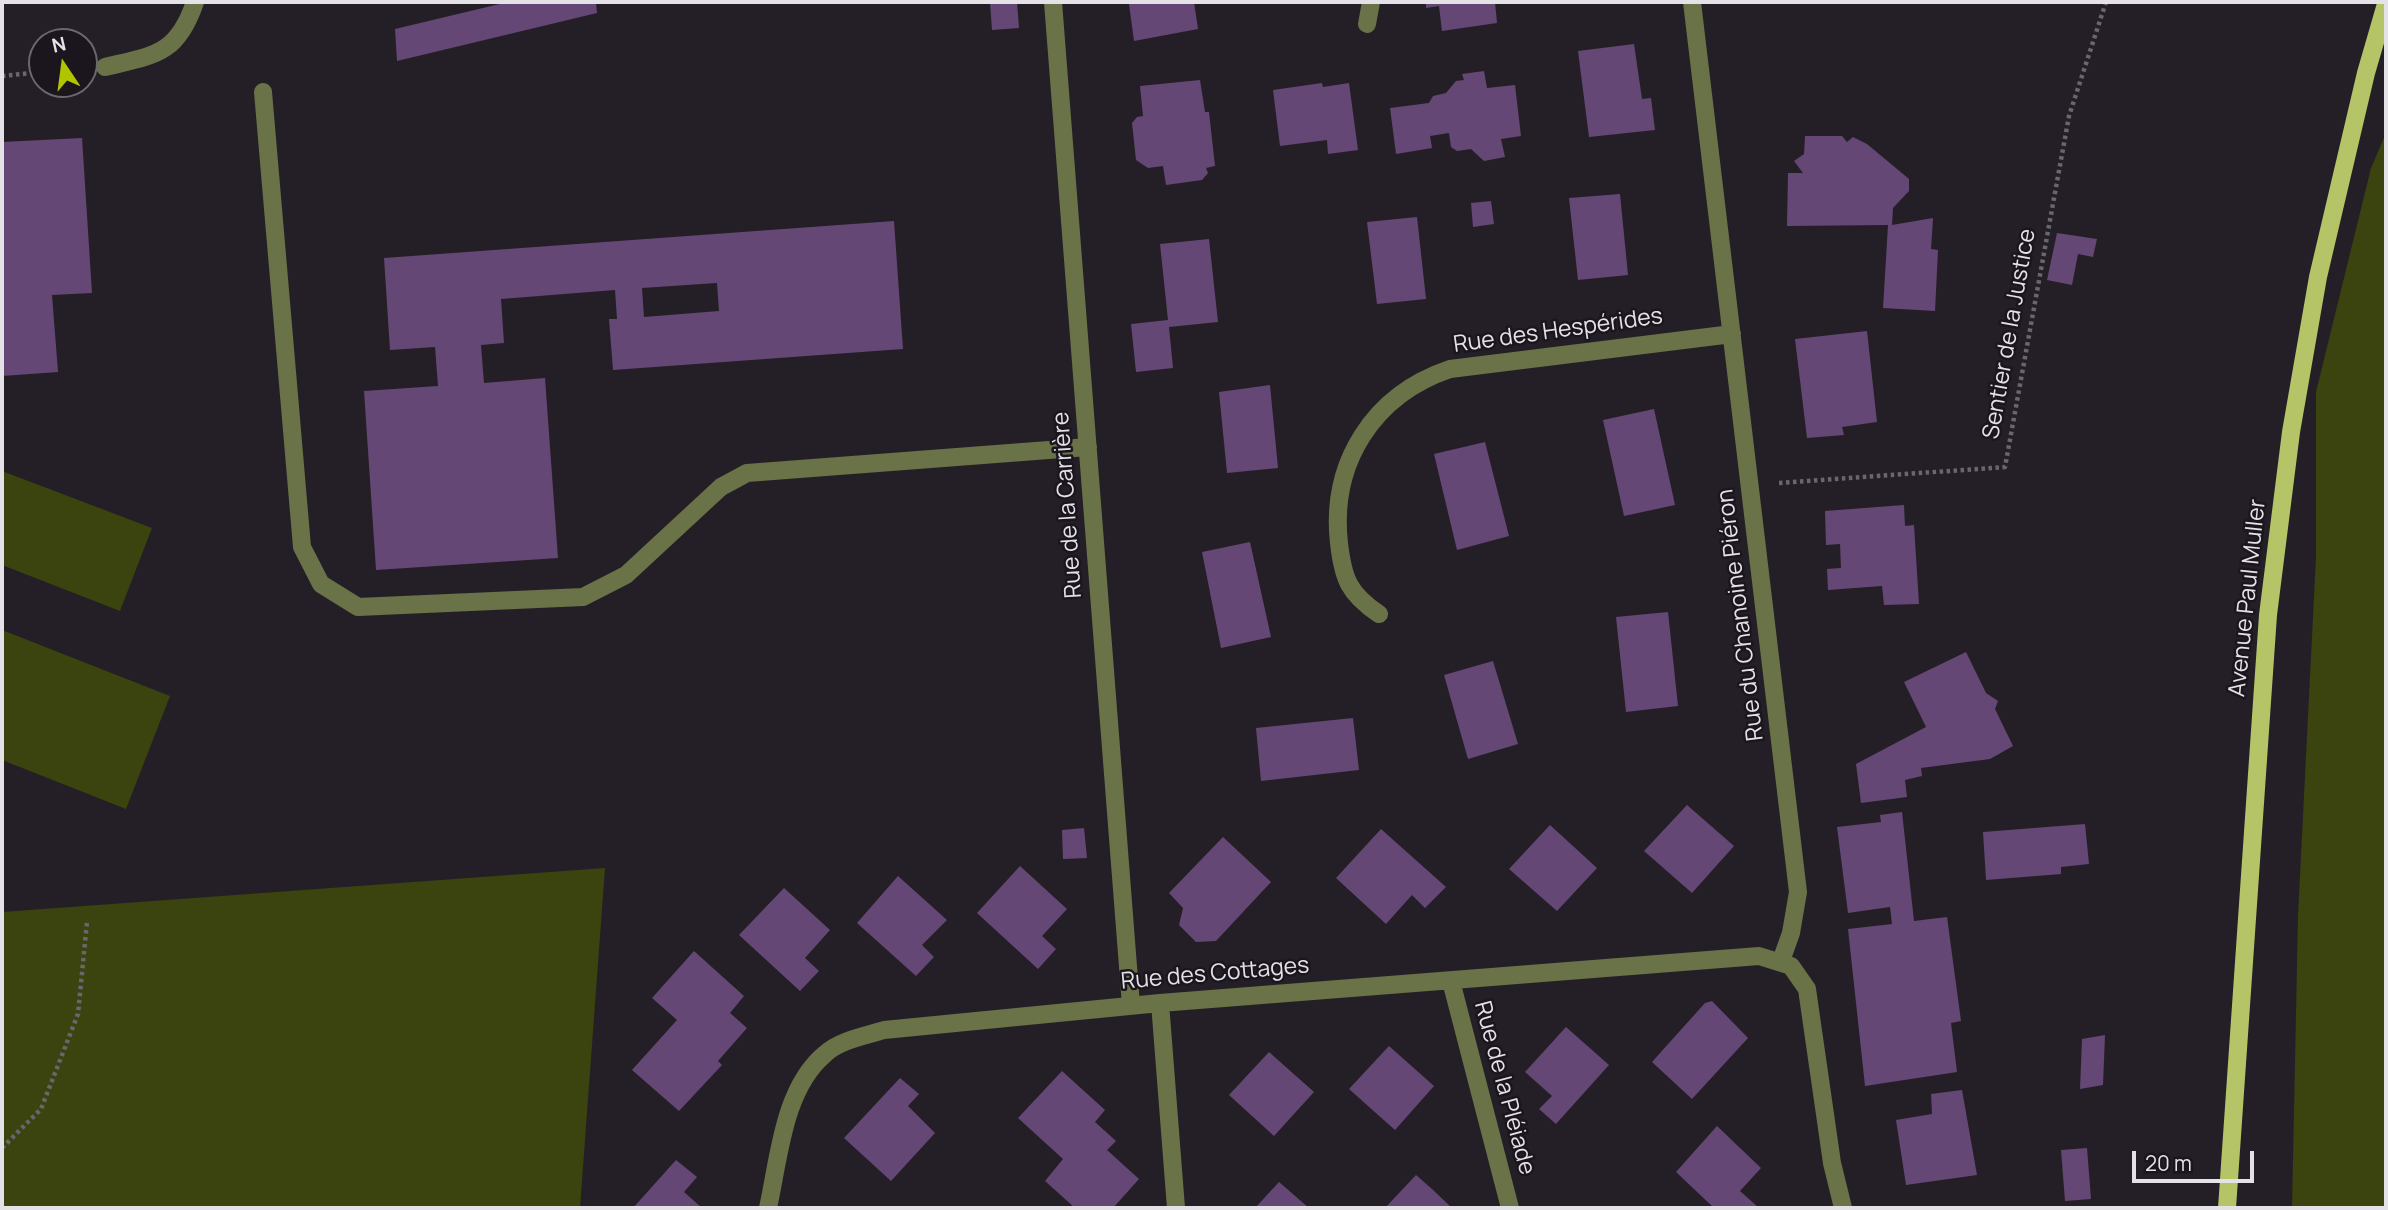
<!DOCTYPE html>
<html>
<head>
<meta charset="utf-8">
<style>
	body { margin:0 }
	#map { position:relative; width:2388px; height:1210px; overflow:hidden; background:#241f27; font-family:Manrope,sans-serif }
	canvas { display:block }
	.frame { position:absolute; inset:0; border:4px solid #e4e1e7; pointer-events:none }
	.north { position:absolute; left:28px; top:28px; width:70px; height:70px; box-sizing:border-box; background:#1b161e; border:2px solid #6b676e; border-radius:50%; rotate:347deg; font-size:19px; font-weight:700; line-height:28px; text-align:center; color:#e4e1e7 }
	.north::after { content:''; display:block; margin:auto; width:24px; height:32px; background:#b0c500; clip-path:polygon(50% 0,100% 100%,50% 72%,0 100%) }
	.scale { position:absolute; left:2132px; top:1151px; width:122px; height:32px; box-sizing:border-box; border:4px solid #e4e1e7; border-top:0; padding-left:9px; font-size:21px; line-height:24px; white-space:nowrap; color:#e4e1e7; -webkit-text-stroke:5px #1b161e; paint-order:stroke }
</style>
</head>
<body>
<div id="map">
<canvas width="2388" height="1210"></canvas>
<div class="frame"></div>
<div class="north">N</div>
<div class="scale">20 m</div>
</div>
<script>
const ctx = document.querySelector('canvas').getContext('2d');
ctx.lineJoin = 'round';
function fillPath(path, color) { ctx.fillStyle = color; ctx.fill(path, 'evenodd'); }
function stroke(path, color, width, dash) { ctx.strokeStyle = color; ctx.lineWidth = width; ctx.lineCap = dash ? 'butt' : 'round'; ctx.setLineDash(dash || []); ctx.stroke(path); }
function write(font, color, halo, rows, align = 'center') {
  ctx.font = font + ' Manrope,sans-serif'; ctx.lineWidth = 5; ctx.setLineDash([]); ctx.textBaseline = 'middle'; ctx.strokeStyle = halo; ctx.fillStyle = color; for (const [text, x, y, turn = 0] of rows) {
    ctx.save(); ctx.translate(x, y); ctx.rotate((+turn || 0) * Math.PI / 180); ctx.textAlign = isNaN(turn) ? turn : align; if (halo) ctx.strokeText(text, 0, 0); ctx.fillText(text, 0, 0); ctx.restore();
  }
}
fillPath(new Path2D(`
	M2386,133V1208H2292L2298,915L2316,557V392L2371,168Z
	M2,471L152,528L120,611L2,565Z
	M2,630L170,696L126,809L2,760Z
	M605,868L580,1208H2V912Z`), '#3b430e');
fillPath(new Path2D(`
	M508,2H596L597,13L397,61L395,29Z
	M990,2H1017L1019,28L992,30Z
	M1144,2H1194L1198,29L1134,41L1129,4Z
	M1426,2H1495L1497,23L1442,31L1439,6L1426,8Z
	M1634,44L1642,99L1651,98L1655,130L1589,137L1578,51Z
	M1484,71L1487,88L1515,85L1521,136L1501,139L1505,157L1484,161L1471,149L1457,151L1451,147L1449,133L1430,136L1432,148L1396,154L1390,108L1429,103L1433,96L1446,93L1456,81L1464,80L1462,74Z
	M1200,80L1205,112H1209L1215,166L1206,168L1208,173L1202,180L1166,185L1163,166L1148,168L1136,160L1132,123L1137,117L1143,116L1140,86Z
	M1322,83L1323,87L1349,83L1358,150L1328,154L1327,140L1280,146L1273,90Z
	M1805,136H1842L1847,142L1853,137L1867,144L1909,179V191L1893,208L1892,225L1933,218L1931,249L1938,250L1935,311L1883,308L1888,225L1787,226L1788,173H1803L1794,161L1804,154Z
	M82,138L92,293L52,295L58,372L2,376V142Z
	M1620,194L1628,275L1578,280L1569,198Z
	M1491,201L1494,224L1473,227L1471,203Z
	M1417,217L1426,299L1377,304L1367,222Z
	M894,221L903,349L613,370L609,319H617L615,290L501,299L504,343L481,345L484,383L545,378L558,558L376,570L364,391L438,386L435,347L390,350L384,258ZM717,283L719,311L644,317L642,288Z
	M2057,233L2097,239L2093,257L2078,254L2072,285L2047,280Z
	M1209,239L1218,322L1169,327L1173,368L1136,372L1131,324L1168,320L1160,244Z
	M1867,331L1877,422L1842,427L1844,435L1807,438L1795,339Z
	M1270,385L1278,468L1227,473L1219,392Z
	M1654,409L1675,505L1624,516L1603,420Z
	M1485,442L1509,536L1457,550L1434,454Z
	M1904,505L1905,526L1914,525L1919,604L1884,605L1882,586L1828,590L1827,569L1841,568L1840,544L1826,545L1825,511Z
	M1250,542L1271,637L1221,648L1202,552Z
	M1668,612L1678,706L1626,712L1616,617Z
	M1966,652L1986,693L1998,701L1995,709L2013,746L1990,759L1921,768L1922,776L1905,780L1907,797L1861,803L1856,764L1926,727L1904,682Z
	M1493,661L1518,744L1468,759L1444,675Z
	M1353,718L1359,770L1261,781L1256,728Z
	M1687,805L1734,846L1692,893L1644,851Z
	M1902,812L1914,921L1947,917L1961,1021L1951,1023L1957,1072L1865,1086L1848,929L1892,924L1890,907L1848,913L1837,827L1881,822L1880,815Z
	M2085,824L2089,864L2061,867V874L1986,880L1983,832Z
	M1550,825L1597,868L1557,911L1509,869Z
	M1084,828L1087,858L1063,859L1062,830Z
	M1381,829L1446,887L1425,908L1412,895L1386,924L1336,878Z
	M1223,837L1271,882L1216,941L1196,942L1179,925L1183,908L1169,893Z
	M1020,866L1067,909L1042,936L1056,949L1038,969L977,913Z
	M898,876L947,920L922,945L934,957L916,976L857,923Z
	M784,888L830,930L805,958L819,971L800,991L739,935Z
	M694,951L744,996L730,1013L747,1028L718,1061L722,1065L679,1111L632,1070L677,1020L652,998Z
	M1712,1001L1748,1038L1692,1099L1652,1062L1705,1003Z
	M1566,1027L1609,1065L1556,1124L1539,1109L1552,1096L1525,1072Z
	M2105,1035L2103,1085L2080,1089L2082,1039Z
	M1389,1046L1434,1086L1395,1130L1349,1089Z
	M1269,1052L1314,1092L1274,1136L1229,1095Z
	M1062,1071L1105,1110L1095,1122L1116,1141L1107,1150L1139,1179L1113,1208H1075L1045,1181L1063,1159L1018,1118Z
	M900,1078L919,1094L908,1106L935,1133L891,1181L844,1138Z
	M1962,1090L1977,1175L1906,1185L1896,1120L1932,1114L1931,1094Z
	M1717,1126L1761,1168L1740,1191L1759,1208H1714L1676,1172Z
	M2087,1148L2091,1199L2065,1201L2061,1150Z
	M676,1160L697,1177L684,1192L702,1208H633Z
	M1416,1175L1432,1189L1452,1208H1385Z
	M1279,1182L1309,1208H1255Z`), '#644775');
stroke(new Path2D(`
	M2,76L42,72
	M1779,483L2005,467L2069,116L2106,2
	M2,1148L41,1109L78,1014L87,922`), '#6a666d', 4.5, [3.5, 3.5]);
stroke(new Path2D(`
	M1053,2L1131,1005
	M1692,2L1798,892L1791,933L1781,961
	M1367,24L1371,2
	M105,67C155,55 177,55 195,2
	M263,92L302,547L321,584L358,607L583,597L626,575L721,487L747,473L1088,447
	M1379,614C1349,594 1343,579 1339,543C1330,463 1373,395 1450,369L1732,334
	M1451,981L1510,1208
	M1160,1003L1176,1208
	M768,1208C779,1159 783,1089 825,1054C840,1040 865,1036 884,1030L1160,1003L1759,956L1791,966L1807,989L1832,1163L1843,1208`), '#6a7247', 18);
stroke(new Path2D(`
	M2227,1208L2268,615L2291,432L2318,277L2366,73L2386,4`), '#b5c467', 18);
write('23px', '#e4e1e7', '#1b161e', [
	["Rue des Hespérides",1558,331,-8],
	["Sentier de la Justice",2010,334,-80],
	["Rue de la Carrière",1068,505,-94],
	["Avenue Paul Muller",2248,598,-84],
	["Rue du Chanoine Piéron",1741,615,-97],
	["Rue des Cottages",1215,974,-5],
	["Rue de la Pléiade",1504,1088,75]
]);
</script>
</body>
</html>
